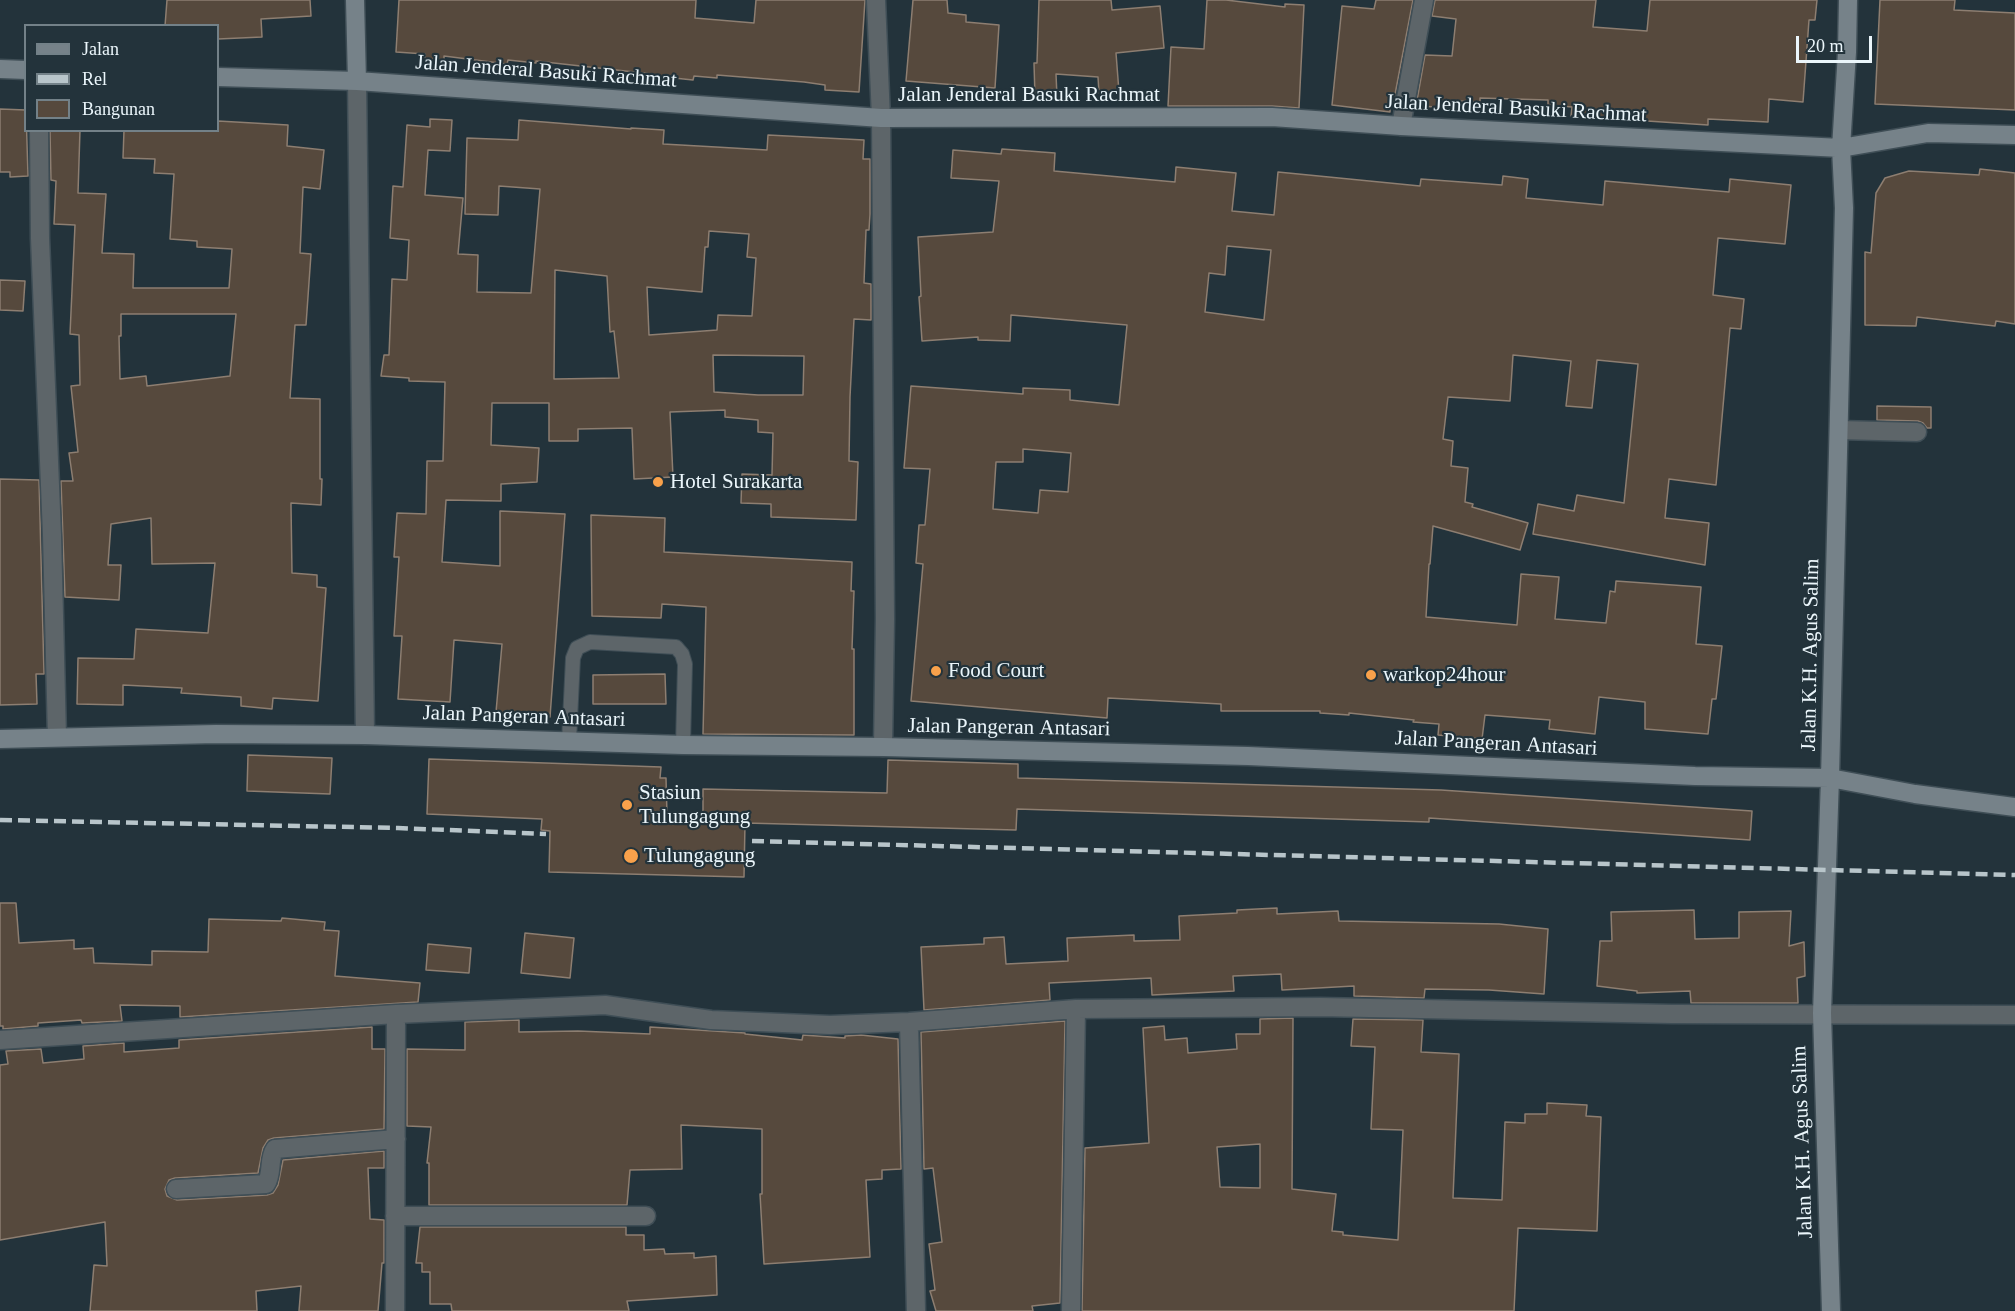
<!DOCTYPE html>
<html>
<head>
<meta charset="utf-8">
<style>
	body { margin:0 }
	#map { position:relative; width:2015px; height:1311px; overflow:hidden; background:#23333b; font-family:Georgia,serif }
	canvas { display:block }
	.legend { position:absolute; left:24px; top:24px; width:195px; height:108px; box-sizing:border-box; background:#23333b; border:2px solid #738188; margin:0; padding:8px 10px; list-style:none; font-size:18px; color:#ebf6fb }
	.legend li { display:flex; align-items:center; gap:12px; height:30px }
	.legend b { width:30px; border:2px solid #738188 }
	.scale { position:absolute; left:1796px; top:36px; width:76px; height:27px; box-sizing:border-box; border:3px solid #ebf6fb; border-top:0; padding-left:8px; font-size:18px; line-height:21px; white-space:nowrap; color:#ebf6fb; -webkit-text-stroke:4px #23333b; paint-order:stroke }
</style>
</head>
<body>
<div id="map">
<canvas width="2015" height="1311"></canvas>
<ul class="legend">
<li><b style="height:8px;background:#768289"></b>Jalan</li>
<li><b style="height:8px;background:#b8c5ca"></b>Rel</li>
<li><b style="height:16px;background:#56493d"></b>Bangunan</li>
</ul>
<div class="scale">20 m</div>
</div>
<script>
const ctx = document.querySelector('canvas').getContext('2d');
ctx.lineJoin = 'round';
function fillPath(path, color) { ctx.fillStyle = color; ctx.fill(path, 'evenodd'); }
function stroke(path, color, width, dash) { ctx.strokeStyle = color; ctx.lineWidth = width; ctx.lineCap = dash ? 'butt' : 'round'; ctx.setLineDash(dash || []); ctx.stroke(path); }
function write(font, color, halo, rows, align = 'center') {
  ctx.font = font + ' Georgia,serif'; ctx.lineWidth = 4.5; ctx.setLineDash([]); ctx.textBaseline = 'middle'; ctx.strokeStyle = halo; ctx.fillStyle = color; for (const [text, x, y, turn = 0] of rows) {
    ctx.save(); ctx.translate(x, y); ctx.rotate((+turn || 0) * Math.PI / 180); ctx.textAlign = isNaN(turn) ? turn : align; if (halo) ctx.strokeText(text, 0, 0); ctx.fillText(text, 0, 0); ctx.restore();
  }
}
const building = new Path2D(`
	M167,0H310L311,16L261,19L262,37L218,39V26H165Z
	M399,0H696L695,18L754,23L756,0H865L859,92L825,90V85L804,82L717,75V78L694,76L693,80L674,78V81L652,79V74L536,61V63L508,60L507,64L444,56V60L425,59V54L396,52Z
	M913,0H947L948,13L966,15V22L999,25L995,88L906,81Z
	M1039,0H1111L1112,10L1160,6L1164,48L1116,53L1119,92L1099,93L1098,77L1056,74L1057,97H1035L1034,63H1037Z
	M1207,0H1226L1285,7V4L1304,5L1299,108L1272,106H1168L1171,47L1204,49Z
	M1376,0H1413L1393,105H1390V112L1332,105L1342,6L1374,9Z
	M1435,0H1596L1593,27L1647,31L1650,0H1817L1815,20H1809L1803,102L1769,99L1768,122L1708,119V125L1571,116L1572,107L1548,105V100L1480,98V102L1459,101V108L1416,106L1425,55L1452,56L1456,19L1432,16Z
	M1880,0H1955L1954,10L2015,13V110L1875,104Z
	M0,109L26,110L28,176L10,177V172H0Z
	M430,119L452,120L450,151L428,150L425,195L463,198L458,254L478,255L477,292L531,293L540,189L499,186L498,215L465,214L467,138L518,140L519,120L631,129V128L664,130L663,144L716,147L767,150L768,135L864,140L863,159H870V214L869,230H866L864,283L871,284V320L854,319L850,397L849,461L858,462L856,520L771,517V504L741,503L742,474L772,475L773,433L758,432V420L725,417V410L670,412L673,477L634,479L632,428L578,429V441H549V403H492L491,445L539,448L537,482L501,484V501L446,500L442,562L500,566V511L565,514L550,717L496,712L502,644L454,640L450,702L398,699L402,636H394L399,557H394L397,513L426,514L427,461H443L445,382L409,381V378L381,376L384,355H389L392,279L407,280L409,240L390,238L393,186L403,187L407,125L430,127ZM709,231L749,234L747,257L756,258L752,316L718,315L717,330L649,335L647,287L702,292L705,247H708ZM555,270L607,276L610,332L614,331L619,378L554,379ZM713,355L804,356L803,395H758L714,392Z
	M218,121L288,125L287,146L324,150L320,189L303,187L300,253L311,254L306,325H295L290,398L320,399V479H322L321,505L291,503V505L292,573L317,575V587L326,588L318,701L273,698L272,709L241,706V697L181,693L182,688L123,685V705L77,704L78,658L134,659L136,629L208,633L215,563L152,564L151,518L111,524L108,565H121L119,600L65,597L61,481H73L69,453L78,452L71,386L80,385L79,335L70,334L75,225L54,224L56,181L51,180L50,130H80L78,193L106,194L102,253L134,254L133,288H229L232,249L197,247V241L170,239L174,174L154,173L155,159L123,158L124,130H218ZM121,314H236L230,376L147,386L146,376L120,379L119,336H121Z
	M1002,149L1055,153L1054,171L1175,182L1176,167L1236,173L1232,211L1274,215L1278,172L1420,186L1421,179L1502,185L1503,176L1528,179L1526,198L1603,205L1605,181L1729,192L1730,179L1791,185L1785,244L1718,238L1713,295L1744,299L1741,329L1730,328L1716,485L1669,479L1665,518L1709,523L1705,565L1533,534L1538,504L1574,511L1577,495L1624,503L1638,364L1597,360L1592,408L1566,406L1571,361L1513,355L1510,401L1448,397L1443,439L1453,441L1451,466L1468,468L1465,502L1473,504L1472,507L1528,523L1520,550L1433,526L1430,564H1429L1426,617L1517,625L1521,574L1559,577L1555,619L1606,623L1610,591L1615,592L1616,581L1701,587L1696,644L1722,646L1716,699H1712L1708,734L1645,729V702L1599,697L1595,734L1549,729L1550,720L1485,715L1482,739L1438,735L1439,724L1413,722L1414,720L1349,713V715L1320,713V711H1221V704L1108,698L1107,718L911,701L923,564L916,563L919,525H925L930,469L904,468L911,386L1023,394V388L1070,390V400L1119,405L1127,325L1011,315L1010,341L978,340V337L922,341L919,297L921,296L918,237L993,232L999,181L951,178L953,150L1001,154ZM1227,246L1271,250L1264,320L1205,312L1209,273L1225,275ZM1023,449L1071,453L1068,492L1040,490L1038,513L993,509L996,462H1023Z
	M1980,169L2015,173V324L1996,321L1995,326L1917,317L1916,326L1865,325V252L1871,253L1876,193L1885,178L1909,171L1979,175Z
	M0,280L25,281L23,311L0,310Z
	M1877,406L1931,407V428H1927L1923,423L1918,421L1877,420Z
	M0,479L39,480L44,674H36L37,704L0,705Z
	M591,515L665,518L664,552L852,562L851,591H854L852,649H854V735L703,734L706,607L662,604L661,618L592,616Z
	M665,674L666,704H593V675Z
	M248,755L332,758L330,794L247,791Z
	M429,759L661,767L660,778H666L667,815H703V789L887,793L888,760L1018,764V778L1441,790L1752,811L1750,840L1429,818V822L1017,809L1016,830L745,823L744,877L549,872L550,831L541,830L542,819L427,814Z
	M0,903H16L19,943L74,940V949L93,948L94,963L152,965V951L208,952L209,919L281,921L282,918L325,922L324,930L339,931L335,976L420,983L418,1002L180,1017V1006L120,1005L122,1021L82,1023L81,1020L38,1023V1026L3,1029V1026H0Z
	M1277,908V914L1338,911L1339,921L1499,924L1548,929L1544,994L1489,990L1425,989L1424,998L1354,996V986L1282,990L1281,974L1233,976L1234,991L1152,995L1151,978L1049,983L1050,1000L924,1010L921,947L984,944V938L1004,937L1006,964L1068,961L1067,938L1134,935V941L1180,940L1179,916L1237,913V910Z
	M1694,910L1695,939L1739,938V912L1791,911L1789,946L1804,942L1805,976L1797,978L1798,1003H1691L1690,991L1637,993V991L1597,986L1600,941H1612L1611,912Z
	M525,933L574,938L570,978L521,973Z
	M428,944L471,948L469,973L426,970Z
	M1293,1018L1292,1189L1336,1194L1332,1231L1343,1232V1235L1398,1240L1403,1130L1371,1129L1375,1047L1351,1046L1353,1019L1423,1020L1421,1052L1459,1054L1453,1198L1502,1200L1505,1122L1525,1123V1114H1547V1103L1587,1105L1586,1116L1601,1117L1597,1231L1518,1228L1514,1311H1082L1085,1148L1149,1143L1143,1028L1164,1026L1165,1040L1187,1038L1188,1053L1237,1049L1236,1034H1260V1019ZM1260,1144V1188L1220,1187L1217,1147Z
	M519,1020V1032L578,1031L650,1034V1027L745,1033V1034L802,1040L803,1035L845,1038V1036L861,1035L898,1039L901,1169L882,1170V1179L866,1180L870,1257L764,1264L760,1194H762V1129L681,1125L682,1169L630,1170L627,1205H429V1163H427L431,1127L407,1126V1049L465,1050V1022Z
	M1065,1021L1060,1303L1032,1306L1033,1311H936L930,1291L935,1290L929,1244L942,1242L933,1168L924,1169L921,1032Z
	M372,1027V1049H385L384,1129L274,1138L268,1140L263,1148L258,1173L175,1178L169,1180L165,1189L167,1196L177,1200L267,1195L273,1193L278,1185L283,1160L384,1151V1168H368L370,1219L384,1220V1263H382L378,1311H299L301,1286L256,1291L257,1311H90L94,1265L107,1266L105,1222L0,1240V1065L8,1064L6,1051L41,1049L43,1063L84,1059L83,1046L124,1043V1052L179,1048V1040Z
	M420,1227H626V1235H644V1250L664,1249L665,1254L694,1253V1258L716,1256L717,1295L627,1301L629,1311H452L451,1304H430V1272H422V1263H416Z`);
fillPath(building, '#56493d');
stroke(building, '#8d7e71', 1.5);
const lane = new Path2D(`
	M569,741L573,658L577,648L590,642L676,647L682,654L685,664L683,745`);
const street = new Path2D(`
	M876,0L881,118L885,619L883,747
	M357,81L365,735
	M1401,126L1424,0
	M39,130L40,238L52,535L57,737
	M1839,430L1917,432
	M909,1022L916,1311
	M0,1040L396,1014L605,1005L711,1020L830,1025L909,1022L1076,1009L1320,1007L1672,1014L2015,1015
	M176,1189L266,1184C273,1173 268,1159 275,1149L396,1139
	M395,1216H646
	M395,1311L396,1014
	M1071,1311L1076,1009`);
const secondary = new Path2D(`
	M355,0L357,81
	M0,69L26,70
	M218,77L357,81L881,118L1272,117L1401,126L1841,148L1928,133L2015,135
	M0,739L216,734L365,735L683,745L883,747L1248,756L1695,776L1830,778L1915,794L2015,807
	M1831,1311L1822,1013L1830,778L1844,208L1841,148L1847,52L1848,0`);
stroke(lane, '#3f4e56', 16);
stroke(street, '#3f4e56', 21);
stroke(secondary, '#3f4e56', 21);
stroke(lane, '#5d6569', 14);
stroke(street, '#5d6569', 18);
stroke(secondary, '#768289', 18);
stroke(new Path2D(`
	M0,820L398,828L546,834
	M752,841L2015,875`), '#b8c5ca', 4.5, [12, 6]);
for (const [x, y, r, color] of [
	[658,482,6,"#f8a14b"],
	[936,671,6,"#f8a14b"],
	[1371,675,6,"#f8a14b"],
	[627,805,6,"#f8a14b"],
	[631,856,8,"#f8a14b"]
]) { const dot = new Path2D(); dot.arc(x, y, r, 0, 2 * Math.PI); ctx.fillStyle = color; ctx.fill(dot); stroke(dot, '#23333b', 2); }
write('21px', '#ebf6fb', '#23333b', [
	["Jalan Jenderal Basuki Rachmat",546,72,4],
	["Jalan Jenderal Basuki Rachmat",1029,95],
	["Jalan Jenderal Basuki Rachmat",1516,109,3],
	["Jalan K.H. Agus Salim",1811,655,-89],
	["Jalan Pangeran Antasari",524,717,2],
	["Jalan Pangeran Antasari",1009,728,1],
	["Jalan Pangeran Antasari",1496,744,3],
	["Jalan K.H. Agus Salim",1803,1142,-92]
]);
write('21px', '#ebf6fb', '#23333b', [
	["Hotel Surakarta",670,482],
	["Food Court",948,671],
	["warkop24hour",1383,675],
	["Stasiun",639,793],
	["Tulungagung",639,817],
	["Tulungagung",644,856]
], 'left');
</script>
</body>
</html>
